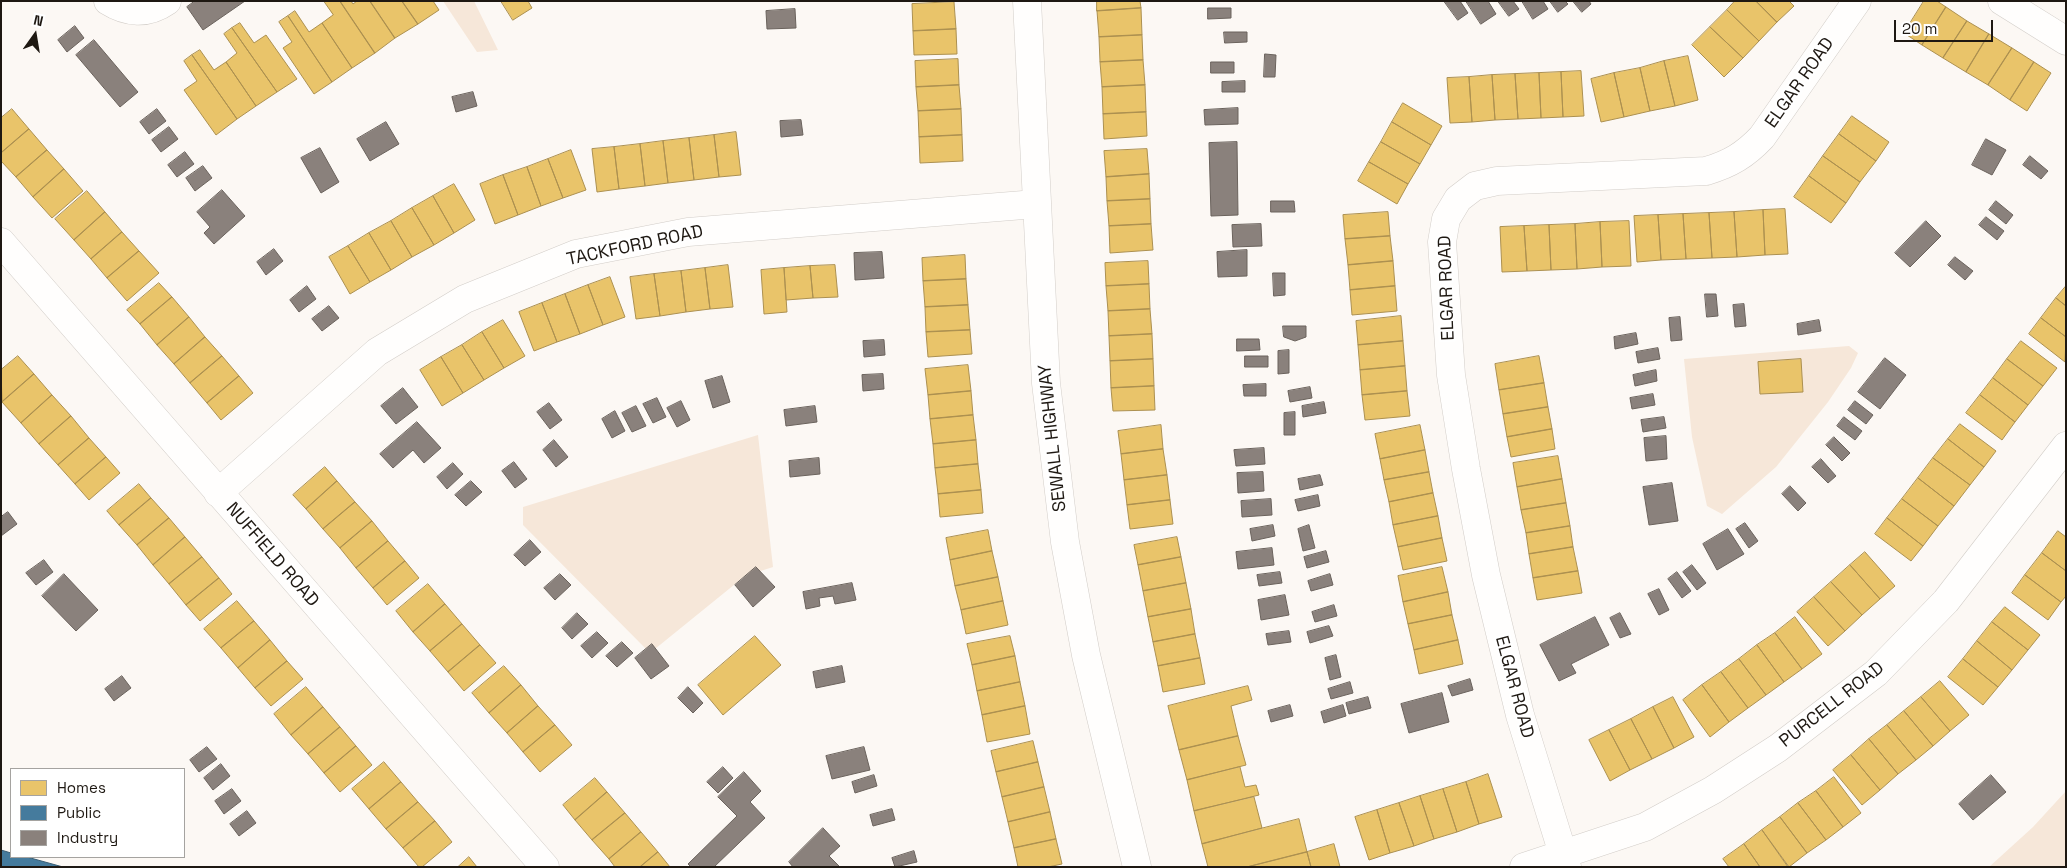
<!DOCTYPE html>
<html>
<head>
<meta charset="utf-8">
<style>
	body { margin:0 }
	#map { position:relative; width:2067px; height:868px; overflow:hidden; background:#fcf8f4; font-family:"Space Grotesk",sans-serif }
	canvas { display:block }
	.frame { position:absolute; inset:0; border:2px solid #1e1812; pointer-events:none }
	.legend { position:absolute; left:10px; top:768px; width:175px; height:90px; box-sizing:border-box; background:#fff; border:1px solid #a5a3a0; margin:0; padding:6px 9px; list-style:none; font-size:15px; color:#1e1812 }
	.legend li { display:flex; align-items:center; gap:10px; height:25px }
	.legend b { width:25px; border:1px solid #a5a3a0 }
	.north { position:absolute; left:10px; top:10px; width:50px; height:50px; -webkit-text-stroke:4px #fff; paint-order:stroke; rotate:13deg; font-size:14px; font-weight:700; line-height:20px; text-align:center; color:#1e1812 }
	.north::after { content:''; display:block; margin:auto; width:18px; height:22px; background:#1e1812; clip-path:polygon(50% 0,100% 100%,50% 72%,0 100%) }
	.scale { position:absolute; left:1894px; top:20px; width:99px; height:22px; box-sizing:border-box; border:2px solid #1e1812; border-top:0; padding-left:6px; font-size:15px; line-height:18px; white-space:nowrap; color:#1e1812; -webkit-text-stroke:4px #fff; paint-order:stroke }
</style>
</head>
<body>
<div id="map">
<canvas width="2067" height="868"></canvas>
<div class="frame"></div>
<ul class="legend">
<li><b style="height:14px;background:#e9c46a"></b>Homes</li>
<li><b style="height:14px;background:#457b9d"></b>Public</li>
<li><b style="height:14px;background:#8a817c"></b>Industry</li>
</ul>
<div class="north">N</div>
<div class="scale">20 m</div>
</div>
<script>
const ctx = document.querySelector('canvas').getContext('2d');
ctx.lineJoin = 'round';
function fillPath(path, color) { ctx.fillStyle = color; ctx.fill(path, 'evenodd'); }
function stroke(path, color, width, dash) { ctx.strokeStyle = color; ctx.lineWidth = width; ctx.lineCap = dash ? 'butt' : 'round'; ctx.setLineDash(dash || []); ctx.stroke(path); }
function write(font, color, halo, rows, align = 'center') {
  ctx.font = font + ' "Space Grotesk",sans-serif'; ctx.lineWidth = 5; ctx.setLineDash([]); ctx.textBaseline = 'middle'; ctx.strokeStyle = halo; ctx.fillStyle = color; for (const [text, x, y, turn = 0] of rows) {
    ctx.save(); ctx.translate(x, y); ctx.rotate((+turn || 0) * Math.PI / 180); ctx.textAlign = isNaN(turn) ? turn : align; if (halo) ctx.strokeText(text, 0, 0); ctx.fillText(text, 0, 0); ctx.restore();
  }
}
fillPath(new Path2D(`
	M443,1H474L498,50L477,52Z
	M1849,346L1858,353L1851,368L1828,402L1776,467L1722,514L1707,506L1692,437L1684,359Z
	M758,435L773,567L745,576L650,653L523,525V507Z
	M2066,791V867H1989L2033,827Z`), '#f6e7d9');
const homes = new Path2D(`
	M324,1H340L375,53L352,68L322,23L333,15Z
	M340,1H351L353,4L357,1H370L395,38L375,53Z
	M370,1H402L418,24L395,38Z
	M402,1H433L439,10L418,24Z
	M501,1H528L532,8L513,20Z
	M1097,1H1140L1141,8L1097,11Z
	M1735,1H1756L1777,22L1759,41L1727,10Z
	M1756,1H1789L1794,6L1777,22Z
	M1924,1H1937L1946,7L1922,45L1904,33Z
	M954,2L956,29L913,31L912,4Z
	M1946,7L1967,21L1943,58L1922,45Z
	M1141,8L1142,35L1099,37L1097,11Z
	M1727,10L1759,41L1743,58L1710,27Z
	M295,11L309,32L322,23L352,68L332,82L288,16Z
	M288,16L332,82L314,94L283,48L292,42L279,22Z
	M1967,21L1989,34L1966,72L1943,58Z
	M240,23L254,43L266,35L297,79L277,92L232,28Z
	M1710,27L1743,58L1724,77L1692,45Z
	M232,28L277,92L256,106L226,62L237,53L224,34Z
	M956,29L957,54L914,55L913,31Z
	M1989,34L2012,48L1988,85L1966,72Z
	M1142,35L1143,60L1100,62L1099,37Z
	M2012,48L2034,62L2010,100L1988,85Z
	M200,50L214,70L226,62L256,106L237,119L192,55Z
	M192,55L237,119L216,135L184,90L197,81L184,61Z
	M1688,56L1698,100L1675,106L1664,61Z
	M958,59L959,85L916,87L915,61Z
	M1143,60L1145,85L1102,87L1100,62Z
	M1664,61L1675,106L1650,111L1640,68Z
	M2034,62L2051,73L2027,111L2010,100Z
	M1640,68L1650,111L1624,117L1614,73Z
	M1581,71L1584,116L1563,117L1561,72Z
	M1561,72L1563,117L1541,118L1539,73Z
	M1539,73L1541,118L1518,119L1515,74Z
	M1614,73L1624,117L1601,122L1591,79Z
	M1515,74L1518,119L1495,120L1492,75Z
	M1492,75L1495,120L1472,122L1469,77Z
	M1469,77L1472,122L1450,123L1447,78Z
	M959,85L961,109L918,111L916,87Z
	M1145,85L1146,112L1103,114L1102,87Z
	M1403,103L1442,126L1431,145L1392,122Z
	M12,109L29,129L1,153V118Z
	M961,109L962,135L919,137L918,111Z
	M1146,112L1147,136L1104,139L1103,114Z
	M1852,116L1889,142L1876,161L1839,134Z
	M1392,122L1431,145L1420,164L1381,142Z
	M29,129L47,150L16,177L1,161V153Z
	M736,132L741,175L719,177L714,135Z
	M1839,134L1876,161L1860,182L1823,156Z
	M714,135L719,177L694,180L689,138Z
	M962,135L963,161L920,163L919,137Z
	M689,138L694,180L668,183L663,141Z
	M663,141L668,183L645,186L640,144Z
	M1381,142L1420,164L1408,184L1369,162Z
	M640,144L645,186L619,189L614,147Z
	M614,147L619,189L597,192L592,149Z
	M1147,149L1149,174L1106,177L1104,151Z
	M47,150L64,169L33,197L16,177Z
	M571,150L586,190L563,198L548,159Z
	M1823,156L1860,182L1846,203L1809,176Z
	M548,159L563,198L541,206L527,167Z
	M1369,162L1408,184L1397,204L1358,181Z
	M527,167L541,206L518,215L503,175Z
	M64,169L83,191L52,218L33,197Z
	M1149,174L1150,199L1107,201L1106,177Z
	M503,175L518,215L495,224L480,184Z
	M1809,176L1846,203L1831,223L1794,197Z
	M454,184L475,220L454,233L433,196Z
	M87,191L105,212L74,240L55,219Z
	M433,196L454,233L434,245L412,208Z
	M1150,199L1151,224L1109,226L1107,201Z
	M412,208L434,245L412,257L391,221Z
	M1785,209L1788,254L1765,255L1763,210Z
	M1763,210L1765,255L1737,257L1734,212Z
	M105,212L122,232L91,259L74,240Z
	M1388,212L1390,236L1345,239L1343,215Z
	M1734,212L1737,257L1712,258L1709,213Z
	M1709,213L1712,258L1686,259L1683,214Z
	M1683,214L1686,259L1661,260L1658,215Z
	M1658,215L1661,260L1637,262L1634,216Z
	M391,221L412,257L391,270L369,233Z
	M1629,221L1631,266L1602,267L1600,222Z
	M1600,222L1602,267L1577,269L1575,224Z
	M1151,224L1153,250L1110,253L1109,226Z
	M1575,224L1577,269L1551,270L1549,225Z
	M1549,225L1551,270L1527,271L1524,226Z
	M1524,226L1527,271L1502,272L1500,227Z
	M122,232L139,251L107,278L91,259Z
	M369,233L391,270L370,282L348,246Z
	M1390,236L1393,261L1348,265L1345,239Z
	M348,246L370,282L350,294L329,257Z
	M139,251L159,273L127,301L107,278Z
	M965,255L966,279L923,281L922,258Z
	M1148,261L1149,284L1106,286L1105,263Z
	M1393,261L1395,286L1350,290L1348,265Z
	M728,265L733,307L710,309L705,268Z
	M835,265L838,297L813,298L810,266Z
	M810,266L813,298L786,300L784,268Z
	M705,268L710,309L686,312L681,271Z
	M784,268L787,312L764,314L761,270Z
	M681,271L686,312L660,316L654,274Z
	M654,274L660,316L636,319L630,277Z
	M610,277L625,317L603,325L588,285Z
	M966,279L968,305L925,307L923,281Z
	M159,283L172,297L140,324L127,310Z
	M1149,284L1150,309L1108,311L1106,286Z
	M588,285L603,325L580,334L565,294Z
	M1395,286L1397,311L1352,315L1350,290Z
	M2066,286V306L2056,298Z
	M565,294L580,334L557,342L542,303Z
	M172,297L189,317L157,345L140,324Z
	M2056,298L2066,306V337L2041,318Z
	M542,303L557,342L534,351L519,312Z
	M968,305L970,330L926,332L925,307Z
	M1150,309L1152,334L1109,336L1108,311Z
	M1401,316L1403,341L1358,345L1356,321Z
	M189,317L205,337L174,364L157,345Z
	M2041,318L2066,337L2065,362L2029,334Z
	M503,320L525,356L504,368L482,332Z
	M970,330L972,354L928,357L926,332Z
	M482,332L504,368L484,380L462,345Z
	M1152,334L1153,359L1110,361L1109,336Z
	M205,337L222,356L190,383L174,364Z
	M1403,341L1405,366L1360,370L1358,345Z
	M2021,341L2057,368L2043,386L2007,359Z
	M462,345L484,380L463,393L441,357Z
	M18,356L34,374L2,402L1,370Z
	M222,356L239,376L207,403L190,383Z
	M1539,356L1544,383L1499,390L1495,364Z
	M441,357L463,393L442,406L420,370Z
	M1153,359L1154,386L1111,388L1110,361Z
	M1801,359L1803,392L1760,394L1758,362Z
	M2007,359L2043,386L2028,405L1993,378Z
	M968,365L971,391L928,395L925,369Z
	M1405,366L1407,391L1362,395L1360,370Z
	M34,374L52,395L21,423L2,402Z
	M239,376L253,393L221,420L207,403Z
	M1993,378L2028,405L2015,422L1980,395Z
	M1544,383L1548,407L1503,414L1499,390Z
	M1154,386L1155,410L1113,411L1111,388Z
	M971,391L973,415L930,419L928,395Z
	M1407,391L1410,416L1365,420L1362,395Z
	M52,395L71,416L39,444L21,423Z
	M1980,395L2015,422L2002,440L1966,413Z
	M1548,407L1552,429L1507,437L1503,414Z
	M973,415L976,440L933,444L930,419Z
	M71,416L89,438L58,465L39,444Z
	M1960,424L1996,451L1984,467L1948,439Z
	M1161,425L1163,449L1121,454L1118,431Z
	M1420,425L1425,450L1380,459L1375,434Z
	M1552,429L1555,449L1511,457L1507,437Z
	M89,438L106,457L75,484L58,465Z
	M1948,439L1984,467L1970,485L1933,458Z
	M976,440L978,464L935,468L933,444Z
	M1163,449L1167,475L1124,480L1121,454Z
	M1425,450L1429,472L1384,480L1380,459Z
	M1558,456L1562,479L1517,487L1513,463Z
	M106,457L120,473L89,500L75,484Z
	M1933,458L1970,485L1954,506L1918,478Z
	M978,464L981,490L938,494L935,468Z
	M325,467L337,481L306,509L293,495Z
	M1429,472L1433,493L1389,502L1384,480Z
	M1167,475L1170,500L1127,505L1124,480Z
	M1918,478L1954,506L1938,526L1902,499Z
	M1562,479L1566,503L1521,510L1517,487Z
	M337,481L355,502L323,529L306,509Z
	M139,484L151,498L119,525L107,511Z
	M981,490L983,513L940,517L938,494Z
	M1433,493L1438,516L1393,525L1389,502Z
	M151,498L169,518L137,545L119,525Z
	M1902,499L1938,526L1923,546L1887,518Z
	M1170,500L1173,524L1130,529L1127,505Z
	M355,502L372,521L340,548L323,529Z
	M1566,503L1570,526L1526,533L1521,510Z
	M1438,516L1442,538L1398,547L1393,525Z
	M169,518L185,537L153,565L137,545Z
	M1887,518L1923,546L1911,561L1875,534Z
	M372,521L388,541L356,568L340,548Z
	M1570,526L1573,547L1529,554L1526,533Z
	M988,530L992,551L950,560L946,538Z
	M2058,531L2066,537V571L2042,553Z
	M185,537L202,557L169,584L153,565Z
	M1177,537L1181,557L1138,565L1134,545Z
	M1442,538L1447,561L1403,570L1398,547Z
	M388,541L405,561L373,588L356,568Z
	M1573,547L1578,571L1533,578L1529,554Z
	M992,551L998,577L955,586L950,560Z
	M1865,552L1895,586L1880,599L1850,565Z
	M2042,553L2066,571V596L2061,602L2025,575Z
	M202,557L219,578L186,605L169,584Z
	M1181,557L1186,583L1143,591L1138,565Z
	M405,561L419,578L387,605L373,588Z
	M1850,565L1880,599L1862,615L1831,582Z
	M1442,567L1448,592L1403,602L1398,576Z
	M1578,571L1582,593L1537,600L1533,578Z
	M2025,575L2061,602L2048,620L2012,593Z
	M998,577L1003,601L961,610L955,586Z
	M219,578L232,594L200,621L186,605Z
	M1831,582L1862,615L1845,631L1814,597Z
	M1186,583L1191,609L1148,617L1143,591Z
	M428,584L445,604L413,632L396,611Z
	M1448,592L1452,615L1408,624L1403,602Z
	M1814,597L1845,631L1828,646L1797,612Z
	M237,601L254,621L221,648L204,629Z
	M1003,601L1008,625L966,634L961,610Z
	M445,604L462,624L430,651L413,632Z
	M2005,607L2040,635L2028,650L1992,622Z
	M1191,609L1195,634L1153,642L1148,617Z
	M1452,615L1458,640L1414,650L1408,624Z
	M1795,617L1822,654L1802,669L1775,633Z
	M254,621L270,640L238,668L221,648Z
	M1992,622L2028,650L2012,670L1977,641Z
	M462,624L480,645L448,672L430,651Z
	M1775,633L1802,669L1784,682L1757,645Z
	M1195,634L1200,658L1158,666L1153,642Z
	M755,636L781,665L723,715L698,685Z
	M1010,636L1015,656L972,665L967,644Z
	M270,640L287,661L255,688L238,668Z
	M1458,640L1463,664L1419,674L1414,650Z
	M1977,641L2012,670L1998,687L1963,659Z
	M480,645L496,663L464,691L448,672Z
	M1757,645L1784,682L1766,695L1739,659Z
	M1015,656L1020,682L977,691L972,665Z
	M1200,658L1205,684L1163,692L1158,666Z
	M1739,659L1766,695L1748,708L1721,672Z
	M1963,659L1998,687L1983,705L1948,677Z
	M287,661L303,679L271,706L255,688Z
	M504,666L521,685L489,713L472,693Z
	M1721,672L1748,708L1729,722L1702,685Z
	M1940,681L1969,715L1950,731L1921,697Z
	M1020,682L1025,706L982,715L977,691Z
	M521,685L538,706L507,733L489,713Z
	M1702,685L1729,722L1710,737L1683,700Z
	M1248,686L1252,700L1231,706L1238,736L1179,750L1168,706Z
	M306,687L323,707L291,735L274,714Z
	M1673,697L1694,737L1674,748L1653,707Z
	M1921,697L1950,731L1933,746L1904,711Z
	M538,706L555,725L523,752L507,733Z
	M1025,706L1030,734L987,742L982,715Z
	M323,707L340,727L308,754L291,735Z
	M1653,707L1674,748L1652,759L1631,719Z
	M1904,711L1933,746L1916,760L1887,725Z
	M1631,719L1652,759L1630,770L1609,730Z
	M555,725L572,745L540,772L523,752Z
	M1887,725L1916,760L1898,774L1869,739Z
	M340,727L356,746L324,773L308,754Z
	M1609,730L1630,770L1610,781L1589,740Z
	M1238,736L1246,765L1187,780L1179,750Z
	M1869,739L1898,774L1880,790L1851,755Z
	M1033,741L1038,762L996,772L991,751Z
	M356,746L372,765L340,792L324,773Z
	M1851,755L1880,790L1862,805L1833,770Z
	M384,762L401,782L369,809L352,789Z
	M1038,762L1044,787L1002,797L996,772Z
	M1240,767L1245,787L1256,785L1259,795L1194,811L1187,780Z
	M1488,774L1502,817L1479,824L1466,782Z
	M1834,777L1861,813L1843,827L1816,791Z
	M595,778L607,792L575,820L563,805Z
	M401,782L418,802L386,829L369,809Z
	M1466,782L1479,824L1457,832L1443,789Z
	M1044,787L1050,812L1008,822L1002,797Z
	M1443,789L1457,832L1434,839L1420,796Z
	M1816,791L1843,827L1826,840L1798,803Z
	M607,792L625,813L592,840L575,820Z
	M1420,796L1434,839L1414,846L1399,803Z
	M1254,797L1262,828L1202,844L1194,811Z
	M418,802L435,821L403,848L386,829Z
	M1399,803L1414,846L1390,853L1377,810Z
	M1798,803L1826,840L1807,853L1780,817Z
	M1377,810L1390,853L1369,860L1355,817Z
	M1050,812L1056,839L1014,848L1008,822Z
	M625,813L641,832L609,859L592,840Z
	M1780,817L1807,853L1789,867L1762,830Z
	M1299,819L1307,852L1247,867H1208L1202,844Z
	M435,821L452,842L422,867H419L403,848Z
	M1762,830L1788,867H1760L1744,844Z
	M641,832L658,852L640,867H615L609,859Z
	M1056,839L1062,864L1048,867H1018L1014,848Z
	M1334,844L1340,867H1311L1307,852Z
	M1744,844L1760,867H1729L1723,859Z
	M658,852L670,867H640Z
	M1307,852L1311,867H1247Z
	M469,857L477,867H458Z`);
fillPath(homes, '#e9c46a');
stroke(homes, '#ac9050', 1);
const public = new Path2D(`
	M1,850L11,853V857H27L63,867H1Z`);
fillPath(public, '#457b9d');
stroke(public, '#395d73', 1);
const industry = new Path2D(`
	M195,1H245L203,30L187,7Z
	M1444,1H1460L1468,13L1458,20Z
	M1466,1H1488L1496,14L1481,24Z
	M1498,1H1513L1519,9L1509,16Z
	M1522,1H1543L1548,9L1533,19Z
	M1550,1H1565L1568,4L1558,12Z
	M1573,1H1589L1591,4L1582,12Z
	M1208,8H1231V18L1208,19Z
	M795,9L796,28L767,29L766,11Z
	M75,26L84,38L67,52L58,40Z
	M1224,32H1247V42L1225,43Z
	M94,40L138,92L120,107L76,55Z
	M1265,54L1276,55L1275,77H1264Z
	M1211,62H1234V73H1211Z
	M1245,81V92H1222V82Z
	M473,92L477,106L456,112L452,97Z
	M1238,108V124L1205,125L1204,110Z
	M157,109L166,121L149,134L140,122Z
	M801,120L803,135L781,137L780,121Z
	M386,122L399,144L370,161L357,139Z
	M169,127L178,139L161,152L152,140Z
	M1986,139L2006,150L1992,175L1972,165Z
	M1237,142L1238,215L1211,216L1209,143Z
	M320,148L339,182L321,193L301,158Z
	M185,152L194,164L177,177L168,165Z
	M2030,156L2048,171L2041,179L2023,165Z
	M203,166L212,178L195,191L186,178Z
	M222,190L245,216L214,244L204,233L210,227L197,212Z
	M1271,201H1294L1295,212H1271Z
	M1996,201L2013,215L2006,224L1989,210Z
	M1986,217L2004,231L1997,240L1979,225Z
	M1926,221L1941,236L1910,267L1895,253Z
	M1261,224L1262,246L1233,247L1232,225Z
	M274,249L283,261L266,275L257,262Z
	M1247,250V276L1218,277L1217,252Z
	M882,252L884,278L855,280L854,253Z
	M1955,257L1973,271L1965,280L1948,265Z
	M1273,273H1285V295L1274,296Z
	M307,286L316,299L299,312L290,300Z
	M1705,294H1716L1718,316L1707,317Z
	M1744,304L1746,326L1735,327L1733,305Z
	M329,306L339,318L322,331L312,319Z
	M1680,317L1682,340L1671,341L1669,318Z
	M1819,320L1821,331L1798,335L1797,324Z
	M1283,326H1306V337L1295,341L1284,337Z
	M1636,333L1638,344L1615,349L1614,337Z
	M1237,339H1259L1260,350L1237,351Z
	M884,340L885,355L864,357L863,341Z
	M1658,348L1660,359L1638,363L1636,352Z
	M1289,350V373L1278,374V351Z
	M1245,356H1268V367H1245Z
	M1885,358L1906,375L1880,409L1858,392Z
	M1656,370L1657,381L1635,386L1633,375Z
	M883,374L884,389L863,391L862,375Z
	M722,376L730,402L713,408L705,381Z
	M1266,384V396H1244L1243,385Z
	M1310,387L1312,398L1290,402L1288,391Z
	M403,388L418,407L396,424L381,406Z
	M1653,394L1655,405L1632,409L1630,398Z
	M657,398L666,417L653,423L643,404Z
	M681,401L690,420L677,427L667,408Z
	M1855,401L1873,415L1866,424L1848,410Z
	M1324,402L1326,413L1303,417L1302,406Z
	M549,403L562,420L550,429L537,412Z
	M636,406L646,426L632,432L622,413Z
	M815,406L817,422L786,426L784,410Z
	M615,411L625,431L612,438L602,419Z
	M1295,412V435H1284V413Z
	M1664,417L1666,428L1643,432L1641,420Z
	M1844,417L1862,431L1855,440L1837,426Z
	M417,422L441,448L424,463L413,450L393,468L380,454Z
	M1666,436L1667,459L1646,461L1644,438Z
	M1834,437L1850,453L1842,461L1826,445Z
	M554,440L568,457L556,467L543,450Z
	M1264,448L1265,464L1236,466L1234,450Z
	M819,458L820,474L790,477L789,461Z
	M1821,459L1836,476L1828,483L1812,467Z
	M514,462L527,479L515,488L502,471Z
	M453,463L463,474L447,489L437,477Z
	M1263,472L1264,491L1238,493L1237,473Z
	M1320,475L1323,485L1300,490L1298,479Z
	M471,481L482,492L466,506L455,495Z
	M1672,483L1678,521L1649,525L1643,487Z
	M1790,486L1806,503L1798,511L1782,494Z
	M1318,495L1320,506L1298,511L1295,500Z
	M1271,499L1272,515L1242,517L1241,501Z
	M8,512L17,524L1,536V517Z
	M1745,523L1758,541L1749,548L1736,529Z
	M1273,525L1275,536L1252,541L1250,529Z
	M1309,525L1315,548L1303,551L1298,529Z
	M1728,529L1744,554L1717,570L1703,544Z
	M530,540L541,552L525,566L514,555Z
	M1272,548L1274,565L1238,569L1236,552Z
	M1326,551L1329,562L1307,568L1304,557Z
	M44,560L53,572L36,585L26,573Z
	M1692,565L1706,583L1697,590L1683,572Z
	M756,567L775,587L753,607L735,585Z
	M1280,572L1282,583L1259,586L1257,575Z
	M1677,572L1691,591L1682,598L1668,579Z
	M64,574L98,610L76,631L42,596Z
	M560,574L571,585L555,600L544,588Z
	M1330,574L1333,585L1311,591L1308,581Z
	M852,583L856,600L835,604L833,596L819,598L820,606L806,609L803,592Z
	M1659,589L1669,610L1659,615L1648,594Z
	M1285,595L1289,615L1261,620L1258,600Z
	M1334,605L1337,616L1315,622L1312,612Z
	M577,613L588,624L572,639L562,628Z
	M1620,613L1631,634L1620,638L1610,618Z
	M1595,617L1609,645L1571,664L1576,673L1559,681L1540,645Z
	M1329,626L1333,636L1310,643L1307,632Z
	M1289,631L1291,642L1268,645L1266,634Z
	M597,632L608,643L592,658L581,646Z
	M622,642L633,653L617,667L606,656Z
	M652,644L669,666L651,679L635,658Z
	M1336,655L1341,677L1330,680L1325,658Z
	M842,666L845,682L816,688L813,672Z
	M122,676L131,688L114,701L105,689Z
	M1470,679L1473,690L1452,696L1448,686Z
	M1350,682L1353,693L1331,699L1328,689Z
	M688,687L703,703L693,713L678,698Z
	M1442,693L1449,722L1409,733L1401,704Z
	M1368,697L1371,708L1349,714L1346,703Z
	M1290,705L1293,716L1271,722L1268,711Z
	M1343,705L1346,716L1324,723L1321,712Z
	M207,747L217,759L199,772L190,760Z
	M864,747L870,770L832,779L826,756Z
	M221,764L230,776L213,790L204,778Z
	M723,767L733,778L718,793L707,782Z
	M744,772L761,791L750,802L765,818L714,867H691L688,864L737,816L718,797Z
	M874,775L877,786L855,793L852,782Z
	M1991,775L2006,792L1973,820L1959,804Z
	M232,789L241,801L224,814L215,801Z
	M892,809L895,820L873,826L870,815Z
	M247,811L256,823L239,836L230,824Z
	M823,828L840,846L829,856L840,867H793L789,862Z
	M914,851L917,862L895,867L892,858Z`);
fillPath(industry, '#8a817c');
stroke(industry, '#6a625c', 1);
const minor = new Path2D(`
	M108,1C127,13 147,15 167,1
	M2002,1L2066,41
	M1,242L545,867
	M218,493L377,352L465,299L576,254L688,232L1036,204
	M1524,867L1645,827L1713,790L1778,748L1876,673L1946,601L2066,446
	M1567,867L1520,715L1486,575L1466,469L1451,375L1442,242L1446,219L1458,199L1475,186L1497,181L1706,171C1730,164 1745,155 1762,137L1857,1`);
const tertiary = new Path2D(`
	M1027,1L1046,383L1065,542L1086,655L1137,867`);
stroke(minor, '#d2cdc8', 29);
stroke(tertiary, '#d2cdc8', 29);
stroke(minor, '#fffefd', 28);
stroke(tertiary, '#fffefd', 28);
write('18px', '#1e1812', '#fff', [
	["ELGAR ROAD",1800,83,-55],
	["TACKFORD ROAD",635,246,-12],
	["ELGAR ROAD",1447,288,-92],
	["SEWALL HIGHWAY",1053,438,-96],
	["NUFFIELD ROAD",272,555,49],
	["ELGAR ROAD",1514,687,75],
	["PURCELL ROAD",1832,705,-38]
]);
</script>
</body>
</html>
